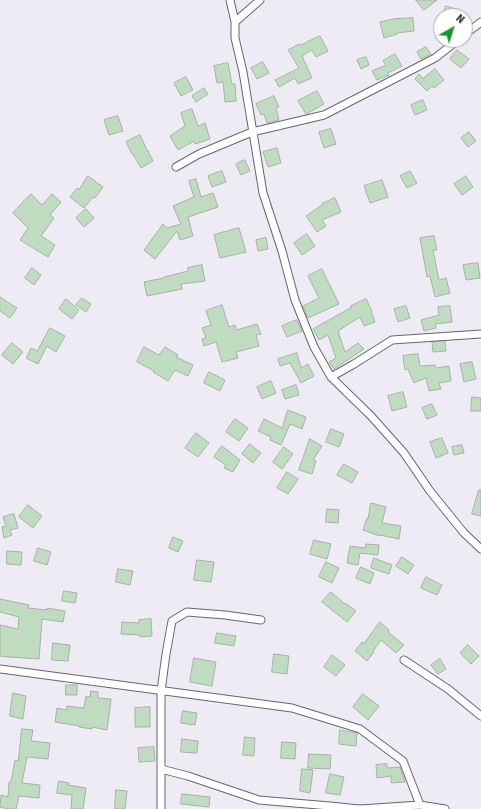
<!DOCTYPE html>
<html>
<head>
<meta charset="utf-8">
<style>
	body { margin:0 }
	#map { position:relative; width:481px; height:809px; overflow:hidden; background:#eeebf5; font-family:"Source Sans 3",sans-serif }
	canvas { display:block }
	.north { position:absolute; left:433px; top:8px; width:40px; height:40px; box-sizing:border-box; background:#fff; border:1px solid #a9a9aa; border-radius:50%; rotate:39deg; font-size:11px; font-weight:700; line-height:16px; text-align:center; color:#28272a }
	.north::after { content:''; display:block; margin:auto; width:14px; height:18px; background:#12972c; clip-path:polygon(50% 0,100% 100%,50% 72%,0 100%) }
</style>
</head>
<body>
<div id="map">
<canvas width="481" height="809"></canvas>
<div class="north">N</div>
</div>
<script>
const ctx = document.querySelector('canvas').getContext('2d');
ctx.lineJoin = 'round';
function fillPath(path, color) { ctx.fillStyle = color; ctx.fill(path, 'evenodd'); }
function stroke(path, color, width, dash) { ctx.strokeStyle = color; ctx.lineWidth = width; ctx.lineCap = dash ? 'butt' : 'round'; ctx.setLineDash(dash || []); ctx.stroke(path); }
const building = new Path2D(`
	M416,0H437L424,10Z
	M446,6L460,10L458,16H443Z
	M413,18L414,31L397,33V34L384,38L380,22L393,19Z
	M320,36L328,51L316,57L312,50L302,56L312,78L298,84L295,78L279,87L275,80L299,68L288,50L299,44L300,45Z
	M426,47L431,54L421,59L417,52Z
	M457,50L469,59L461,68L450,59Z
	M395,54L402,66L388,73L389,75L377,80L372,71L386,65L383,61Z
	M366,57L369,65L361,69L357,60Z
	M263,62L269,73L257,79L251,68Z
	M228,63L232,84H235L236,101L225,102L223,82L217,83L214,66Z
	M435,69L444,80L434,88L432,86L427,91L415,79L419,74L423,78Z
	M186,77L193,90L181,96L174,83Z
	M204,88L208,94L196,102L192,96Z
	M317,91L324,104L306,114L298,101Z
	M274,96L279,107L276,108L279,120L267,123L264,114L261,115L256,104Z
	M423,100L427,110L415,115L411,105Z
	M192,109L198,126L205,123L210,139L195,144L194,141L178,150L170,136L185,126L181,113Z
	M118,116L123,131L109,135L104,120Z
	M331,129L336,144L324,148L319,132Z
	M469,132L476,141L468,147L461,138Z
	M140,135L148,152V151L153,161L141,168L133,154H132L126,142Z
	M277,148L281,163L268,167L263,152Z
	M245,160L250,171L241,175L236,164Z
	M222,171L226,182L212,187L208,176Z
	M410,171L417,183L407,188L400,176Z
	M88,176L103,187L95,198L93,197L84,208L70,197L77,188L79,189Z
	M466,176L473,187L462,195L454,184Z
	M196,179L201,197L213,193L218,207L188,217L193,236L180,240L177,231L155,259L144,250L163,224L167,228L181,224L173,206L194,197L189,181Z
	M382,180L388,197L370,203L364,186Z
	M31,194L42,205L52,194L61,202L50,215L54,218L41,236L55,245L48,257L20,240L28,228L13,213Z
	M335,198L341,212L322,220L326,226L317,232L306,216L322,205V204Z
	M86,209L94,218L84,227L76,218Z
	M239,228L246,252L220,258L214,235Z
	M307,234L315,246L302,255L294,243Z
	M434,236L437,250H433L439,280L446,278L450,293L435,297L430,276L427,277L420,238Z
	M266,238L268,249L258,251L256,240Z
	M478,263L480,278L466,280L463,265Z
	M202,265L205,281L181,284L182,289L147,296L144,282L164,278V277L188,271V268Z
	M32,268L41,275L34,285L25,278Z
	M322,269L339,304L308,318L303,306L319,298L308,276Z
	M0,297L17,308L10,318L0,311Z
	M82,298L91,304L86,312L76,305Z
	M66,299L79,310L72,319L59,309Z
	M366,299L372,311H371L375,322L364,326L360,317L338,331L345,352L358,343L364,349L334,369L329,362L336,358L328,335L319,340L313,329L352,307L351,306Z
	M222,305L229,327L235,325L236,330L257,324L261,334L256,335L259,346L236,352L238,358L222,362L216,342L204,346L202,339L206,338L202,328L211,325L206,311Z
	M406,306L410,318L398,322L394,309Z
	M450,306L452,322L435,324L436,328L424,331L421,320L439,315L438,307Z
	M297,320L302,331L287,337L282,326Z
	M50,328L65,336L56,352L47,346L38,364L26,358L31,348L37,351Z
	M445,341L446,351L433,352L432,342Z
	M12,343L23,352L13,364L2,355Z
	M144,347L159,355L165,347L178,355L176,357L193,365L188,376L175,370L168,381L153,372L154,371L137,362Z
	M297,353L301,368L308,364L314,376L301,383L290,363L280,366L278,359Z
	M418,354L420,366L435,365L436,368L449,366L451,381L439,383L441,389L429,391L426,378L414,383L408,369L405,370L403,356Z
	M472,362L476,379L464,382L460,364Z
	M209,372L225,380L220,391L204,383Z
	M271,381L276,393L262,399L257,387Z
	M296,385L299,395L285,399L282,390Z
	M403,392L407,407L392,411L388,396Z
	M472,397L481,398V411H471Z
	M432,404L437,415L427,419L422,408Z
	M288,410L306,417L302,429L290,424L281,445L270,440L271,437L258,431L264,419L282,428Z
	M235,419L248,428L239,441L226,432Z
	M331,429L344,434L339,447L326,442Z
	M196,433L209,443L198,457L185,448Z
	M442,438L448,453L436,458L430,442Z
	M310,439L322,446L313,460L316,461L312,474L299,470Z
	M250,444L261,453L253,463L242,454Z
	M462,445L464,453L454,455L452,447Z
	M222,446L240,460L233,472L224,468L226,465L214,457Z
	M284,447L293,454L282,469L273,462Z
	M344,464L358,472L352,483L337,475Z
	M287,472L298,479L288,494L277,488Z
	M479,490H481V516L472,514Z
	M371,503L386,507L382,523L401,526L399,539L380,535V536L363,530L367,518H368Z
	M28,505L42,516L33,528L19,517Z
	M327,509L339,510L338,523L326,522Z
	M14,514L18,528L10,530L12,535L4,538L2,527L6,526L3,517Z
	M173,537L183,541L178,552L169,548Z
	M314,540L331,544L327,559L310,554Z
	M366,544L379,545L378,555L360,553L358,565L347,563L350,546L365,548Z
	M38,548L51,552L47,565L34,561Z
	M7,551L22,552L21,565L7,564Z
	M402,557L414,565L408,574L396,566Z
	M374,558L392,565L389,574L371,568Z
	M197,560L214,562L211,582L194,580Z
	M326,562L339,568L332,583L319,577Z
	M361,567L374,573L370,584L356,578Z
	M118,569L133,571L130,585L116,582Z
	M426,577L442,585L437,595L421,588Z
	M64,591L77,593L75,603L62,601Z
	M331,592L345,604V603L356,611L347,622L322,602Z
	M0,599L29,605L28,608L47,610V608L65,611L63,622L42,619L39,659L9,657L0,656V625L18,629L19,617L0,612Z
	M151,619L152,636L140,637V635L121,634L122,622L139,623V620Z
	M380,622L389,630L388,632L404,645L396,653L381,640L373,651L374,652L367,661L355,651L362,642L364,643Z
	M217,633L236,636L234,646L215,643Z
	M53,643L70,645L68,661L52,660Z
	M468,645L479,656L471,664L460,653Z
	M274,654L289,656L287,674L272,672Z
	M332,655L345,665L336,676L324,667Z
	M194,658L216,662L212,686L190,682Z
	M440,659L446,669L438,674L431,665Z
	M66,685H77V695H66Z
	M91,691L98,692V698L111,699L107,730L92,727V729L79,727V726L55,722L57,708L67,710V706L84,708L86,696L90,697Z
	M13,693L26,696L23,719L10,716Z
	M363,694L379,706L368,720L353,707Z
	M150,707V727H135V708Z
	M183,711L197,713L195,725L181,723Z
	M22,729L33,730L31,741L50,743L48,759L27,757L22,783L40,785L39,798L19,796L16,809H8L0,807L1,795L8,797L9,782H11L15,760L18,761Z
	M340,730L351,732L357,733L356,746L339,744Z
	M245,737L255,738L254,756L243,755Z
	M182,739L198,741L197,753L181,752Z
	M282,742L296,743L295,759L281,758Z
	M154,747L155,761L139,762L138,748Z
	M309,754L331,755L330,769L308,768Z
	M387,764V768L400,767L405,782L391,783V776L377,778L376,765Z
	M302,769L313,770L310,793L300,791Z
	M330,774L344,777L340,795L326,793Z
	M59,781L69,783L68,785L86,788L83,809H71L72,795L57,793Z
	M116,790L127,791L125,809H115Z
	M182,794L210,797L209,807L181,804Z`);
fillPath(building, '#c0dcc0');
stroke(building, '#a8b0a8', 1);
const street = new Path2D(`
	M230,0L235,22
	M260,0L235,22V38L243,72L263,193L282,251L295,300L314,347L331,377L371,416L404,453L430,491L464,533L481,549
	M465,34L481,22
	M176,167L199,154L252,132L324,115L435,58L458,40
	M331,377L354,364L392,340L481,334
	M404,660L448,689L481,716
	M0,669L292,708L360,729L403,761L420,805
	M161,769L188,776L259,800L330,806L359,809
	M161,809V691L166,654L172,621L187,612L225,615L261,620
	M360,809L420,805L445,809`);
stroke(street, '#68656e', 9);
stroke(street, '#fff', 7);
</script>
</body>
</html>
